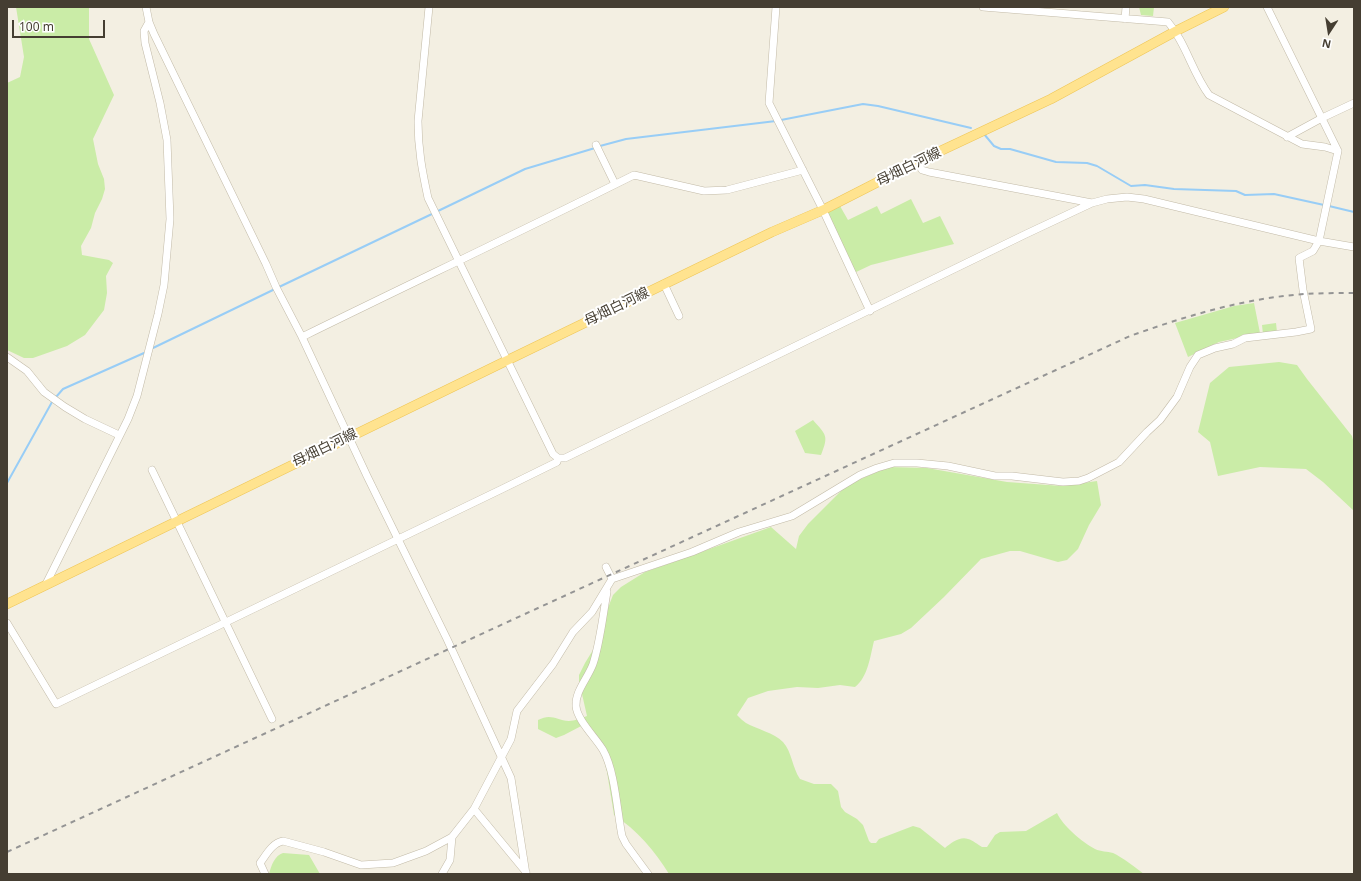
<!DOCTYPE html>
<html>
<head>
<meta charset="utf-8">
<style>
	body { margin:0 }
	#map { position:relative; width:1361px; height:881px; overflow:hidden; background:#f3efe2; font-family:"Noto Sans",sans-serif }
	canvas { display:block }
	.frame { position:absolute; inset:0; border:8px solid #453e32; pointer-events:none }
	.north { position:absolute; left:1309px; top:12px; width:40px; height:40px; -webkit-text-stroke:3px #fff; paint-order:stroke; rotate:192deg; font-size:11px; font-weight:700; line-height:16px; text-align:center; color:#453e32 }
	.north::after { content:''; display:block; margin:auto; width:14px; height:18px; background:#453e32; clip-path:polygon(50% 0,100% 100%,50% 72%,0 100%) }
	.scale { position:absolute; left:12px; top:20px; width:93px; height:18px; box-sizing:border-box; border:2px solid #453e32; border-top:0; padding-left:5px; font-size:12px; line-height:14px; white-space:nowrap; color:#453e32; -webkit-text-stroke:3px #fff; paint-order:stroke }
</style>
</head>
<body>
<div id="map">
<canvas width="1361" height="881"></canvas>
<div class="frame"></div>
<div class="north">N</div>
<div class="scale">100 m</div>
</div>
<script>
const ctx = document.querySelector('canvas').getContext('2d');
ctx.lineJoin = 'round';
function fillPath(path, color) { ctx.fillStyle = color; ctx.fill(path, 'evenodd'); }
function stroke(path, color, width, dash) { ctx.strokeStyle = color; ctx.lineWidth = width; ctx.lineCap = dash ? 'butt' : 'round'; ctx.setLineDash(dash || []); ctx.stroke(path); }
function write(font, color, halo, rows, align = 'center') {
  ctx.font = font + ' "Noto Sans","Noto Sans JP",sans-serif'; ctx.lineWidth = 4; ctx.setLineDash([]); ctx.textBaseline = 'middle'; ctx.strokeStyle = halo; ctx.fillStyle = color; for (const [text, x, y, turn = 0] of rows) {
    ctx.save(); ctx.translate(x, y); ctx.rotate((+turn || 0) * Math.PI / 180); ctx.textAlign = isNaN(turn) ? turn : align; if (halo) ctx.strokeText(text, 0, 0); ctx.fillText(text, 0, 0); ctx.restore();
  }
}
fillPath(new Path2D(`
	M16,7H89V39L114,95L93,139L98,164L104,179L105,189L102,199L95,213L91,228L81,246L82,255L109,260L113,263L106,276L107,293L104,310L85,335L67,346L33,358H24L7,350V83L20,77L24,57Z
	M1139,7H1154L1153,16L1141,15Z
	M911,199L923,223L940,216L954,244L871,265L854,273L826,213L840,206L848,220L877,206L881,214Z
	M1254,303L1260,333L1219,342L1188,357L1175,323L1234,306Z
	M1276,323L1277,332L1263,334L1262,325Z
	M1279,362L1297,365L1307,379L1352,436L1354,444V511L1323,482L1306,469L1260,467L1218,476L1210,442L1198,432L1210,383L1229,367Z
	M813,420C826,435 829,435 821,455L805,453L795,431Z
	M888,467L927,468L1007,482L1062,486L1097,481L1101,505L1089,525L1078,549L1067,560L1058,562L1020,551H1010L981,559L944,597L911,628L901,634L874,641C870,657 868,677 855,687L840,685L818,688L797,687L768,691L748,698L737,715C740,718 743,721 746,723C757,729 774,733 783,742C792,752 792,767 800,779L814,784H831L838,791L841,807L845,812L857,819L863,825L869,841L871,843H876L879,839L913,826L920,828L945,848C951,843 960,836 968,839C973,840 978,845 982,847H987L995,835L1000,832L1026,831L1057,813C1063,826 1082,842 1095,849C1101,852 1107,851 1113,853C1122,857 1136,868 1144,874H669C655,851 637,830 614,815L607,772L599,740L587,723L564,735L556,738L538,729V720C551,713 556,720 569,721C574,721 582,718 587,716L579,681V675L585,663L604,632L606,613L613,595L621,587L645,572L771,527L796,549L799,536L808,524L847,485Z
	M283,853L309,855L320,874H269C271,866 275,855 283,853Z`), '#caeca7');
stroke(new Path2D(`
	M781,120L863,104L878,106L971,128
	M984,134L994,146L1001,149H1010L1056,162L1087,163L1097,166L1131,186L1145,185L1174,189L1236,191L1245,195L1274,194L1324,205
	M600,146L626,139L776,121
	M1329,206L1354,212
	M438,211L525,169L595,148
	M279,287L434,213
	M153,348L275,289
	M56,397L63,389L144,353
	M7,483L52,402`), '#98cdf6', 2);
const minor = new Path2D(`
	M146,7L149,22L154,34L266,264L276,287L302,337L367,476L447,639L511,778L526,874
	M429,7L418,121C418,149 422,170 428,198L553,454L558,458H565L1026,234L1092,203L1107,199L1127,197L1144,199L1319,241L1354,247
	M776,7L769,103L823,210L870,311
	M983,7L1168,22C1186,43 1192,72 1209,95L1302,144L1325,147L1338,151
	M1125,19L1126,7
	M1287,137L1322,118L1354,103
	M596,145L615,184
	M917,162L922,170L929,172L1092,203
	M664,284L679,316
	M302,337C412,283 524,230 634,175L704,191L727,190L803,170
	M7,357L27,371L44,392L65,407L85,419L119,435
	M152,470L272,719
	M606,567L612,579
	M46,584L128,419L137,396L158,314L164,285L170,219L167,140L160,103L145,43L144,31L149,22
	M607,592C603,615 600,643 593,664C588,678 575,691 576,706C577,720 596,738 603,750C615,771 617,811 622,836L626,844L648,874
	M7,623L56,704L502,489L557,462L558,458
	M474,809L526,872
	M265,874L260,863C266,855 272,843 283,841L324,852L361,865L393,863L426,851L452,837L474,809L511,739L517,711L553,664L573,632L592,612L612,579L692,552L739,532L792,516L860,475L877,468L894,463H917L948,466L995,476H1012L1063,482L1079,481L1088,478L1119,462L1147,432L1160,420L1177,397L1190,367L1198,355L1215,348L1233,344L1245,338L1296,332L1311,329L1303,290L1299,258L1313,251L1319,241L1338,151L1267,7
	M442,874L450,860L452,837`);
const major = new Path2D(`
	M7,604L508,360L772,232L823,210L917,162L1051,99L1176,31L1224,7`);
stroke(minor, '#c2baa7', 8);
stroke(major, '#eec555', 10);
stroke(minor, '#fff', 7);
stroke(major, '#ffe38f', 9);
stroke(new Path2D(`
	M7,852L1130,336C1186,316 1245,298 1305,294C1321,293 1338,293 1354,293`), '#949494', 2, [5, 5]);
write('14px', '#453e32', '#fff', [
	["母畑白河線",909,167,-26],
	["母畑白河線",617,307,-26],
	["母畑白河線",325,448,-26]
]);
</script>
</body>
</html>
